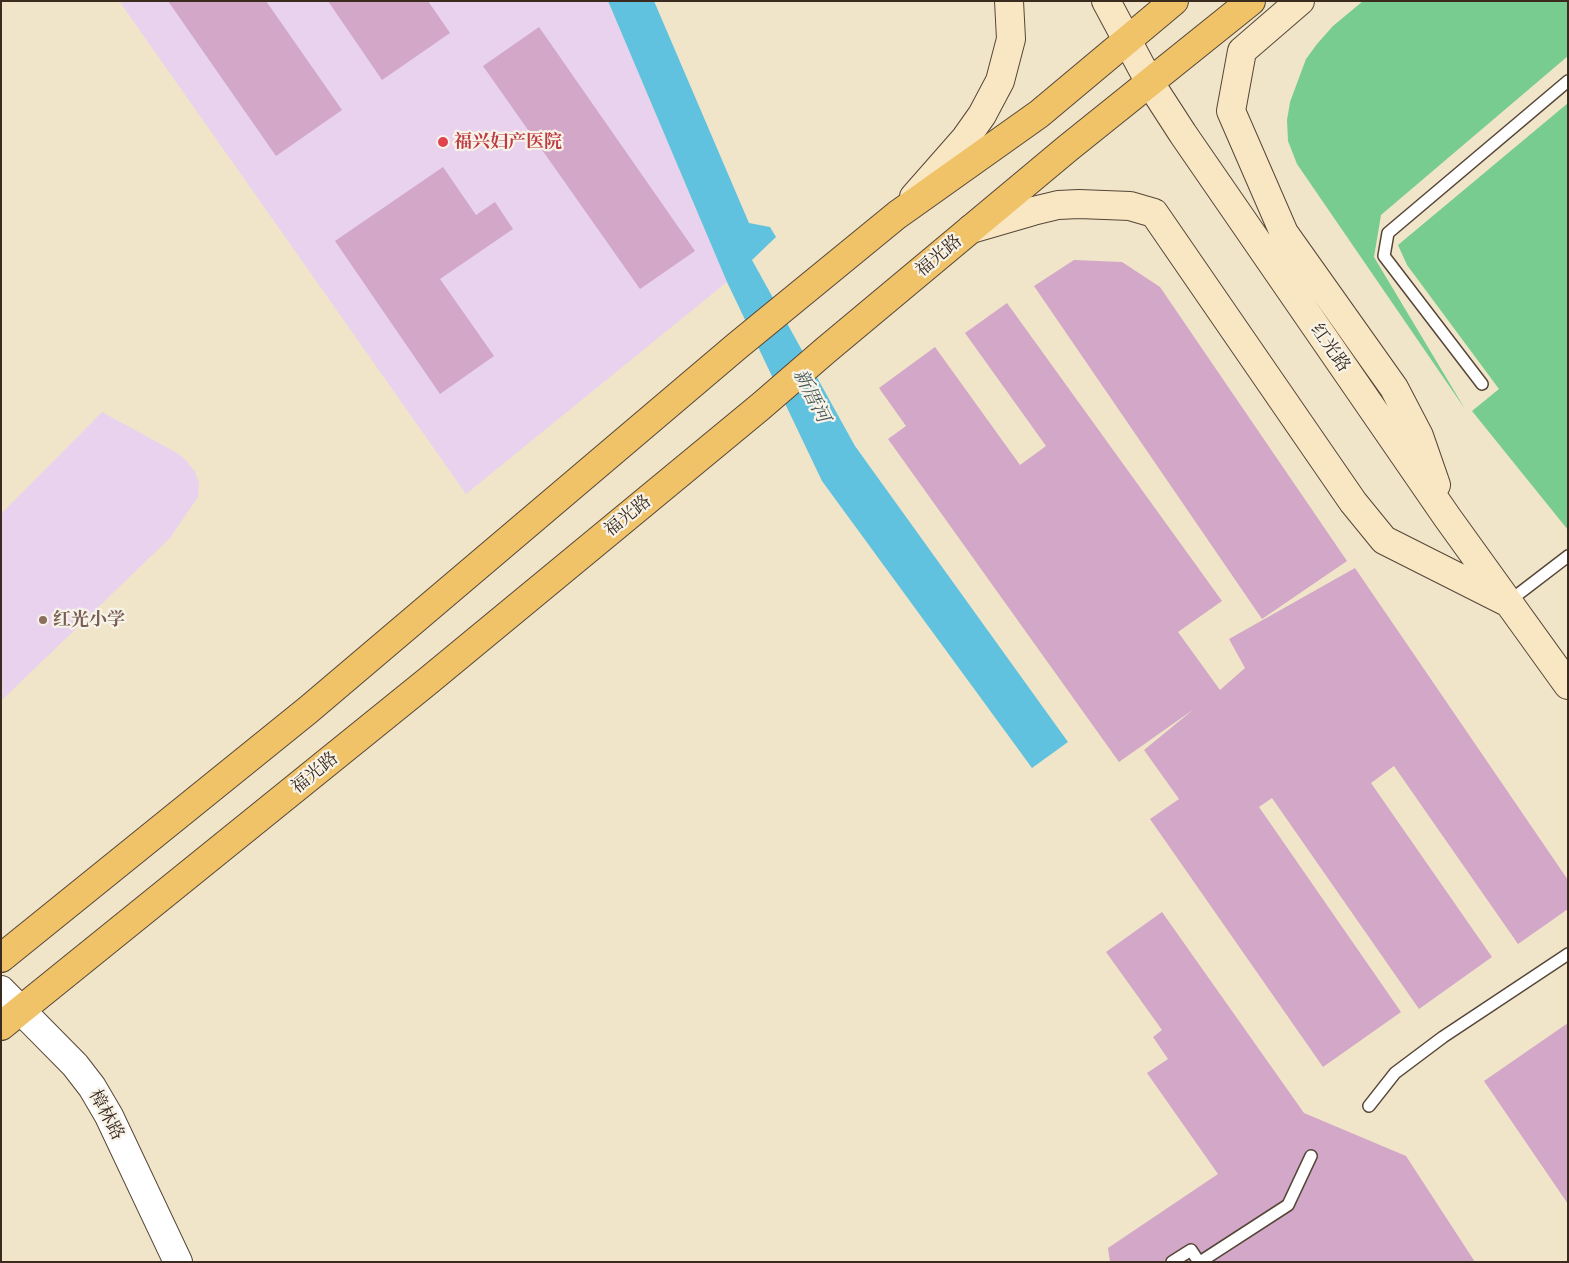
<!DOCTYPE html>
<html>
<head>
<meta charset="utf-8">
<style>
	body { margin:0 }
	#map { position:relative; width:1569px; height:1263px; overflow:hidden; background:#f0e5c9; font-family:"EB Garamond",serif }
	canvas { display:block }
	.frame { position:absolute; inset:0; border:2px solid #3b2a1e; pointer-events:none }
</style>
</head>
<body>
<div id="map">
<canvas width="1569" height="1263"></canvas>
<div class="frame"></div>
</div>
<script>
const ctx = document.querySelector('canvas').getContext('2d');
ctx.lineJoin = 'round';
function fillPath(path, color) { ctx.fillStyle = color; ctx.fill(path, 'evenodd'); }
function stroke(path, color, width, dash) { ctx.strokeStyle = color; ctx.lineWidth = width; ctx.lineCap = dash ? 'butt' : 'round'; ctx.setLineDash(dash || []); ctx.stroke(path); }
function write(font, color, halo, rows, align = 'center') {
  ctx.font = font + ' "EB Garamond","Noto Serif SC",serif'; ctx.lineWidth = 4.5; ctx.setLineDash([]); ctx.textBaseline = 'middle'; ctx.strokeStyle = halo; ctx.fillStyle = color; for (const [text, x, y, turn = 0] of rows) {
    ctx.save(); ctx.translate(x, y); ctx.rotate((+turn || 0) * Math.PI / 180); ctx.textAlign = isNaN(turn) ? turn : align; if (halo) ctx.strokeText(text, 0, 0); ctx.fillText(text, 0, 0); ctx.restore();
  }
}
fillPath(new Path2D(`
	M119,1H608L727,282L466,494Z
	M102,412L177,453L186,460L195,472L199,482L198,497L170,538L1,701V514Z`), '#e8d2ee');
fillPath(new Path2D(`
	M1363,1H1568V56L1381,215L1374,257L1465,409L1297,164L1288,141L1287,120L1290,102L1306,59L1317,44L1333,26Z
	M1568,103V530L1472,411L1499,389L1407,265L1398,245Z`), '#78cc90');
fillPath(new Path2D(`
	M608,1H654L749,223L770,227L776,237L752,260L855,446L1068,742L1032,768L822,481L727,282Z`), '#60c2de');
fillPath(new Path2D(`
	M168,1H266L342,110L276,156Z
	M328,1H428L450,33L382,80Z
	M539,27L695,251L640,289L483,66Z
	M443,167L476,215L495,202L513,229L440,279L494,356L440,394L335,241Z
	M1074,260L1122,262L1160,287L1347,561L1262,619L1034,286Z
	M1007,303L1222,601L1178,632L1220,690L1245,668L1229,639L1355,568L1568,880V909L1518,944L1394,766L1371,783L1492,957L1419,1009L1272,798L1259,807L1401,1012L1323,1067L1150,819L1179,799L1144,750L1194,709L1119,762L888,439L906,426L879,388L935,347L1020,465L1046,446L965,333Z
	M1162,912L1304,1113L1406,1156L1475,1262H1110L1108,1248L1218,1174L1147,1073L1168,1059L1153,1037L1162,1030L1106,952Z
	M1568,1023V1204L1484,1081Z`), '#d2a7c8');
const service = new Path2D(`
	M1482,384L1384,256L1388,233L1568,81
	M1508,602L1568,556
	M1369,1106L1395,1073L1443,1037L1568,954
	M1172,1262L1191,1250L1199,1262
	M1200,1262L1288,1205L1311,1156`);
const tertiary = new Path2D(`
	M1,990L75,1065L92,1087L109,1116L178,1262`);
const secondary = new Path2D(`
	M1106,1L1150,83L1183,134L1447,517L1568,685
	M1300,1L1242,51L1231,111L1284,233L1394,388L1419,436L1436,485
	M914,197L965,139L982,115L1000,81L1011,39L1009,1
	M971,229L1033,211L1058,205L1079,204L1130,206L1154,213L1353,502L1384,540L1505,601`);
const primary = new Path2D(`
	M1,958L308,710L737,346L897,215L1039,114L1174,1
	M1,1026L428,681L760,407L826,350L1068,148L1251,1`);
stroke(service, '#564638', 14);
stroke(tertiary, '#564638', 30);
stroke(secondary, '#564638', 30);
stroke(primary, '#564638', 30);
stroke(service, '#fff', 11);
stroke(tertiary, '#fff', 28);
stroke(secondary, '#f9e7c3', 28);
stroke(primary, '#f0c369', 28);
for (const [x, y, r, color] of [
	[443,142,6,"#e0444e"],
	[43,620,5,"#8d6e63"]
]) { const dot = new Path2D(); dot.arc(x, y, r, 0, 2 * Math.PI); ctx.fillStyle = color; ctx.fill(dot); stroke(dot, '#f7f3e8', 2); }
write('bold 18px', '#be3a42', '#f7f3e8', [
	["福兴妇产医院",454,142]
], 'left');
write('18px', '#3b2a1e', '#f7f3e8', [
	["福光路",939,256,-40],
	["红光路",1330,348,55],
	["福光路",628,516,-39],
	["福光路",315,773,-39],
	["樟林路",106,1115,62]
]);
write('bold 18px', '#785e54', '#f7f3e8', [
	["红光小学",53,620]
], 'left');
write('italic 19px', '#465858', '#f7f3e8', [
	["新厝河",811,396,63]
]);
</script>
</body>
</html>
